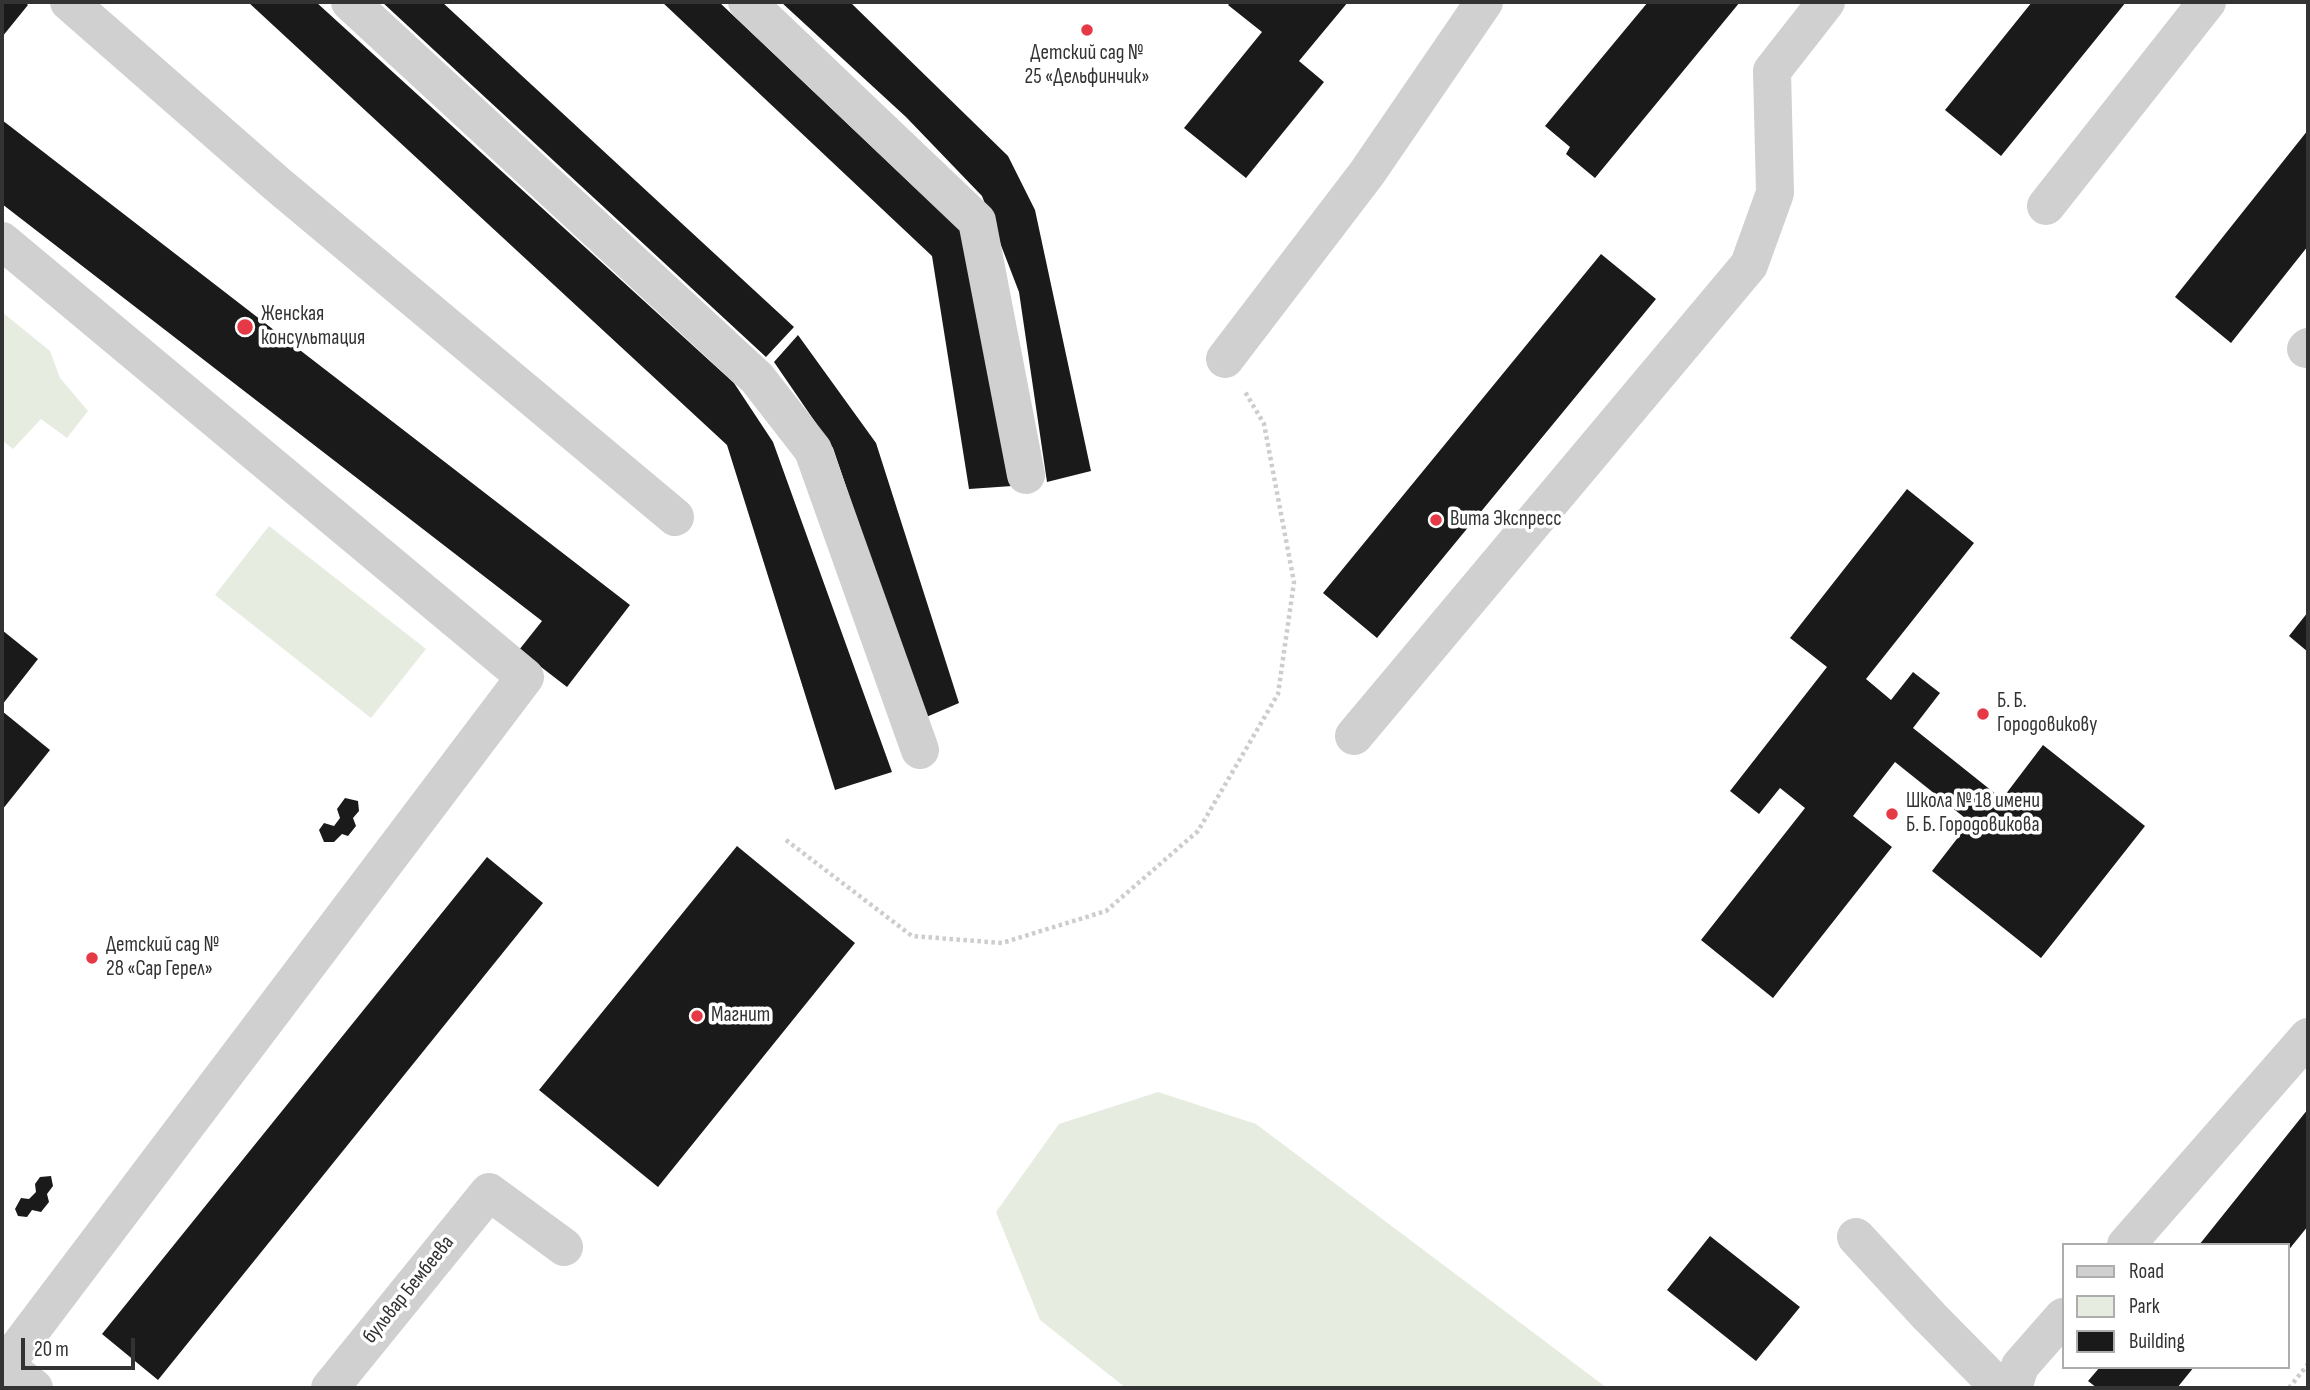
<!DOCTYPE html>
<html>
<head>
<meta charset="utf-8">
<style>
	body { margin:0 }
	#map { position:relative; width:2310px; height:1390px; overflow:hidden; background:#fff; font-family:"Sofia Sans Condensed",sans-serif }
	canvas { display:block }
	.frame { position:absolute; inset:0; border:4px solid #333; pointer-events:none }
	.legend { position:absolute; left:2062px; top:1243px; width:228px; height:126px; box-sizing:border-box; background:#fff; border:2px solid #adadad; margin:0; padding:9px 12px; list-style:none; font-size:21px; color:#333 }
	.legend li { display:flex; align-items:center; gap:14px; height:35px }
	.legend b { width:35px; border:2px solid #adadad }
	.scale { position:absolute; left:21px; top:1338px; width:114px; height:32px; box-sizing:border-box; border:4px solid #333; border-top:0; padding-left:9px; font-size:21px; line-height:24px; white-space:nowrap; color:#333; -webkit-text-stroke:5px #fff; paint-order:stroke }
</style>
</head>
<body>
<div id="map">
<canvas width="2310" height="1390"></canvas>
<div class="frame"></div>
<ul class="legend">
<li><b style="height:9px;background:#d0d0d0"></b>Road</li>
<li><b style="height:19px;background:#e6ecdf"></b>Park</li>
<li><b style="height:19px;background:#1a1a1a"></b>Building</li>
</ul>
<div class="scale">20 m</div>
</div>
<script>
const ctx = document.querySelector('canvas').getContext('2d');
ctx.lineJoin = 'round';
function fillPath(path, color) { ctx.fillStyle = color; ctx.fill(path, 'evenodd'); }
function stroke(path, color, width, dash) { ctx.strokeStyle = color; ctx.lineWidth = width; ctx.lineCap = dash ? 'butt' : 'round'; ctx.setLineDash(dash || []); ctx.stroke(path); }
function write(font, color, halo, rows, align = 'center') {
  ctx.font = font + ' "Sofia Sans Condensed",sans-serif'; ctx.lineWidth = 7; ctx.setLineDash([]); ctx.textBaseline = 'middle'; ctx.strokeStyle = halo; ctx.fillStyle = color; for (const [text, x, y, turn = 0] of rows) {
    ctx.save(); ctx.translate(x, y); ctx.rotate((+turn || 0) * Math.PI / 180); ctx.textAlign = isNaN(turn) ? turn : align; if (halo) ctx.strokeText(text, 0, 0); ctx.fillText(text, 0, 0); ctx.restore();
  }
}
fillPath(new Path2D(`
	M2,312L50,351L60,378L88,411L67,438L41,419L13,449L2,440Z
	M269,526L426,649L371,718L215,595Z
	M1158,1092L1256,1124L1607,1388H1126L1040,1320L996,1212L1059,1124Z`), '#e6ecdf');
fillPath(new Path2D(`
	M2,2H25L28,5L2,37Z
	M248,2H316L734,383L773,442L892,772L835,790L727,445Z
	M382,2H442L794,327L766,357Z
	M662,2H719L964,234L1012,486L969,489L932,256Z
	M781,2H850L1008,156L1035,210L1091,471L1047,482L1019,292L982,196L906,117Z
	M1231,2H1348L1299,61L1324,82L1246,178L1184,128L1262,32L1228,5Z
	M1648,2H1740L1595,178L1566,154L1570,147L1545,126Z
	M2032,2H2126L2001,156L1945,110Z
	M2,120L630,605L567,687L519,650L542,621L2,204Z
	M2308,130V246L2231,343L2175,297Z
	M1601,254L1656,299L1377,638L1323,593Z
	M798,335L876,443L959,703L924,718L833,448L774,362Z
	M1907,489L1974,543L1866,679L1891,700L1913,672L1940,693L1913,728L2002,799L2043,745L2145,826L2041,958L1932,871L1970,822L1895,762L1853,816L1892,847L1773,998L1701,940L1805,808L1780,788L1759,814L1730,791L1827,667L1790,638Z
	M2308,612V652L2289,636Z
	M2,630L38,659L2,705Z
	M2,711L50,750L2,810Z
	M345,798L358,801L359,811L353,818L356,826L348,836L342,834L334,842H324L319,830L324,823L334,826L340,818L337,809Z
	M737,846L855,943L658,1187L539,1090Z
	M487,857L543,903L158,1380L102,1334Z
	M2308,1109V1226L2287,1252V1245H2199Z
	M51,1176L53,1186L47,1194L49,1202L41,1212L32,1210L27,1217L18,1216L15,1209L21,1198L29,1199L36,1192L35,1184L40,1177Z
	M1710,1236L1800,1307L1756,1361L1667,1290Z
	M2100,1367H2194L2177,1388H2097L2088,1381Z`), '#1a1a1a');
stroke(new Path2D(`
	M786,840L912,936L1002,943L1106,911L1198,831L1278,694L1294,582L1264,424L1244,390
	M2289,1388L2308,1364`), '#cdcdcd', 4.5, [3.5, 3.5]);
stroke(new Path2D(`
	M69,2L277,184L675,517
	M350,2L757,378L813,450L920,750
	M747,2L977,221L1026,475
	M2046,206L2207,2
	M2,241L525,677L2,1369
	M2306,349L2308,347
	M1225,359L1367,173L1484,2
	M1354,736L1749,265L1775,193L1772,71L1826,2
	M1856,1237L1930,1317L2000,1388
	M2126,1245L2308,1037
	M2,1363L34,1388
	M330,1388L489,1192L564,1247
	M2013,1388L2020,1366L2063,1317`), '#d0d0d0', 38);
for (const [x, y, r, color] of [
	[1087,30,7,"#e63946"],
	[245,327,9,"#e63946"],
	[1436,520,7,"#e63946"],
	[1983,714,7,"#e63946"],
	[1892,814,7,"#e63946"],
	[92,958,7,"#e63946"],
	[697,1016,7,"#e63946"]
]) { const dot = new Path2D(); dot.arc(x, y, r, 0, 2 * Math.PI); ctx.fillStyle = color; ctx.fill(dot); stroke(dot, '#fff', 2.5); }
write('21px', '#333', '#fff', [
	["Детский сад №",1087,54,"center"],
	["25 «Дельфинчик»",1087,78,"center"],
	["Женская",261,315],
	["консультация",261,339],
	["Вита Экспресс",1450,520],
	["Б. Б.",1997,702],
	["Городовикову",1997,726],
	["Школа № 18 имени",1906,802],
	["Б. Б. Городовикова",1906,826],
	["Детский сад №",106,946],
	["28 «Сар Герел»",106,970],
	["Магнит",711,1016]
], 'left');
write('21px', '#333', '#fff', [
	["бульвар Бембеева",409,1290,-51]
]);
</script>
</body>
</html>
